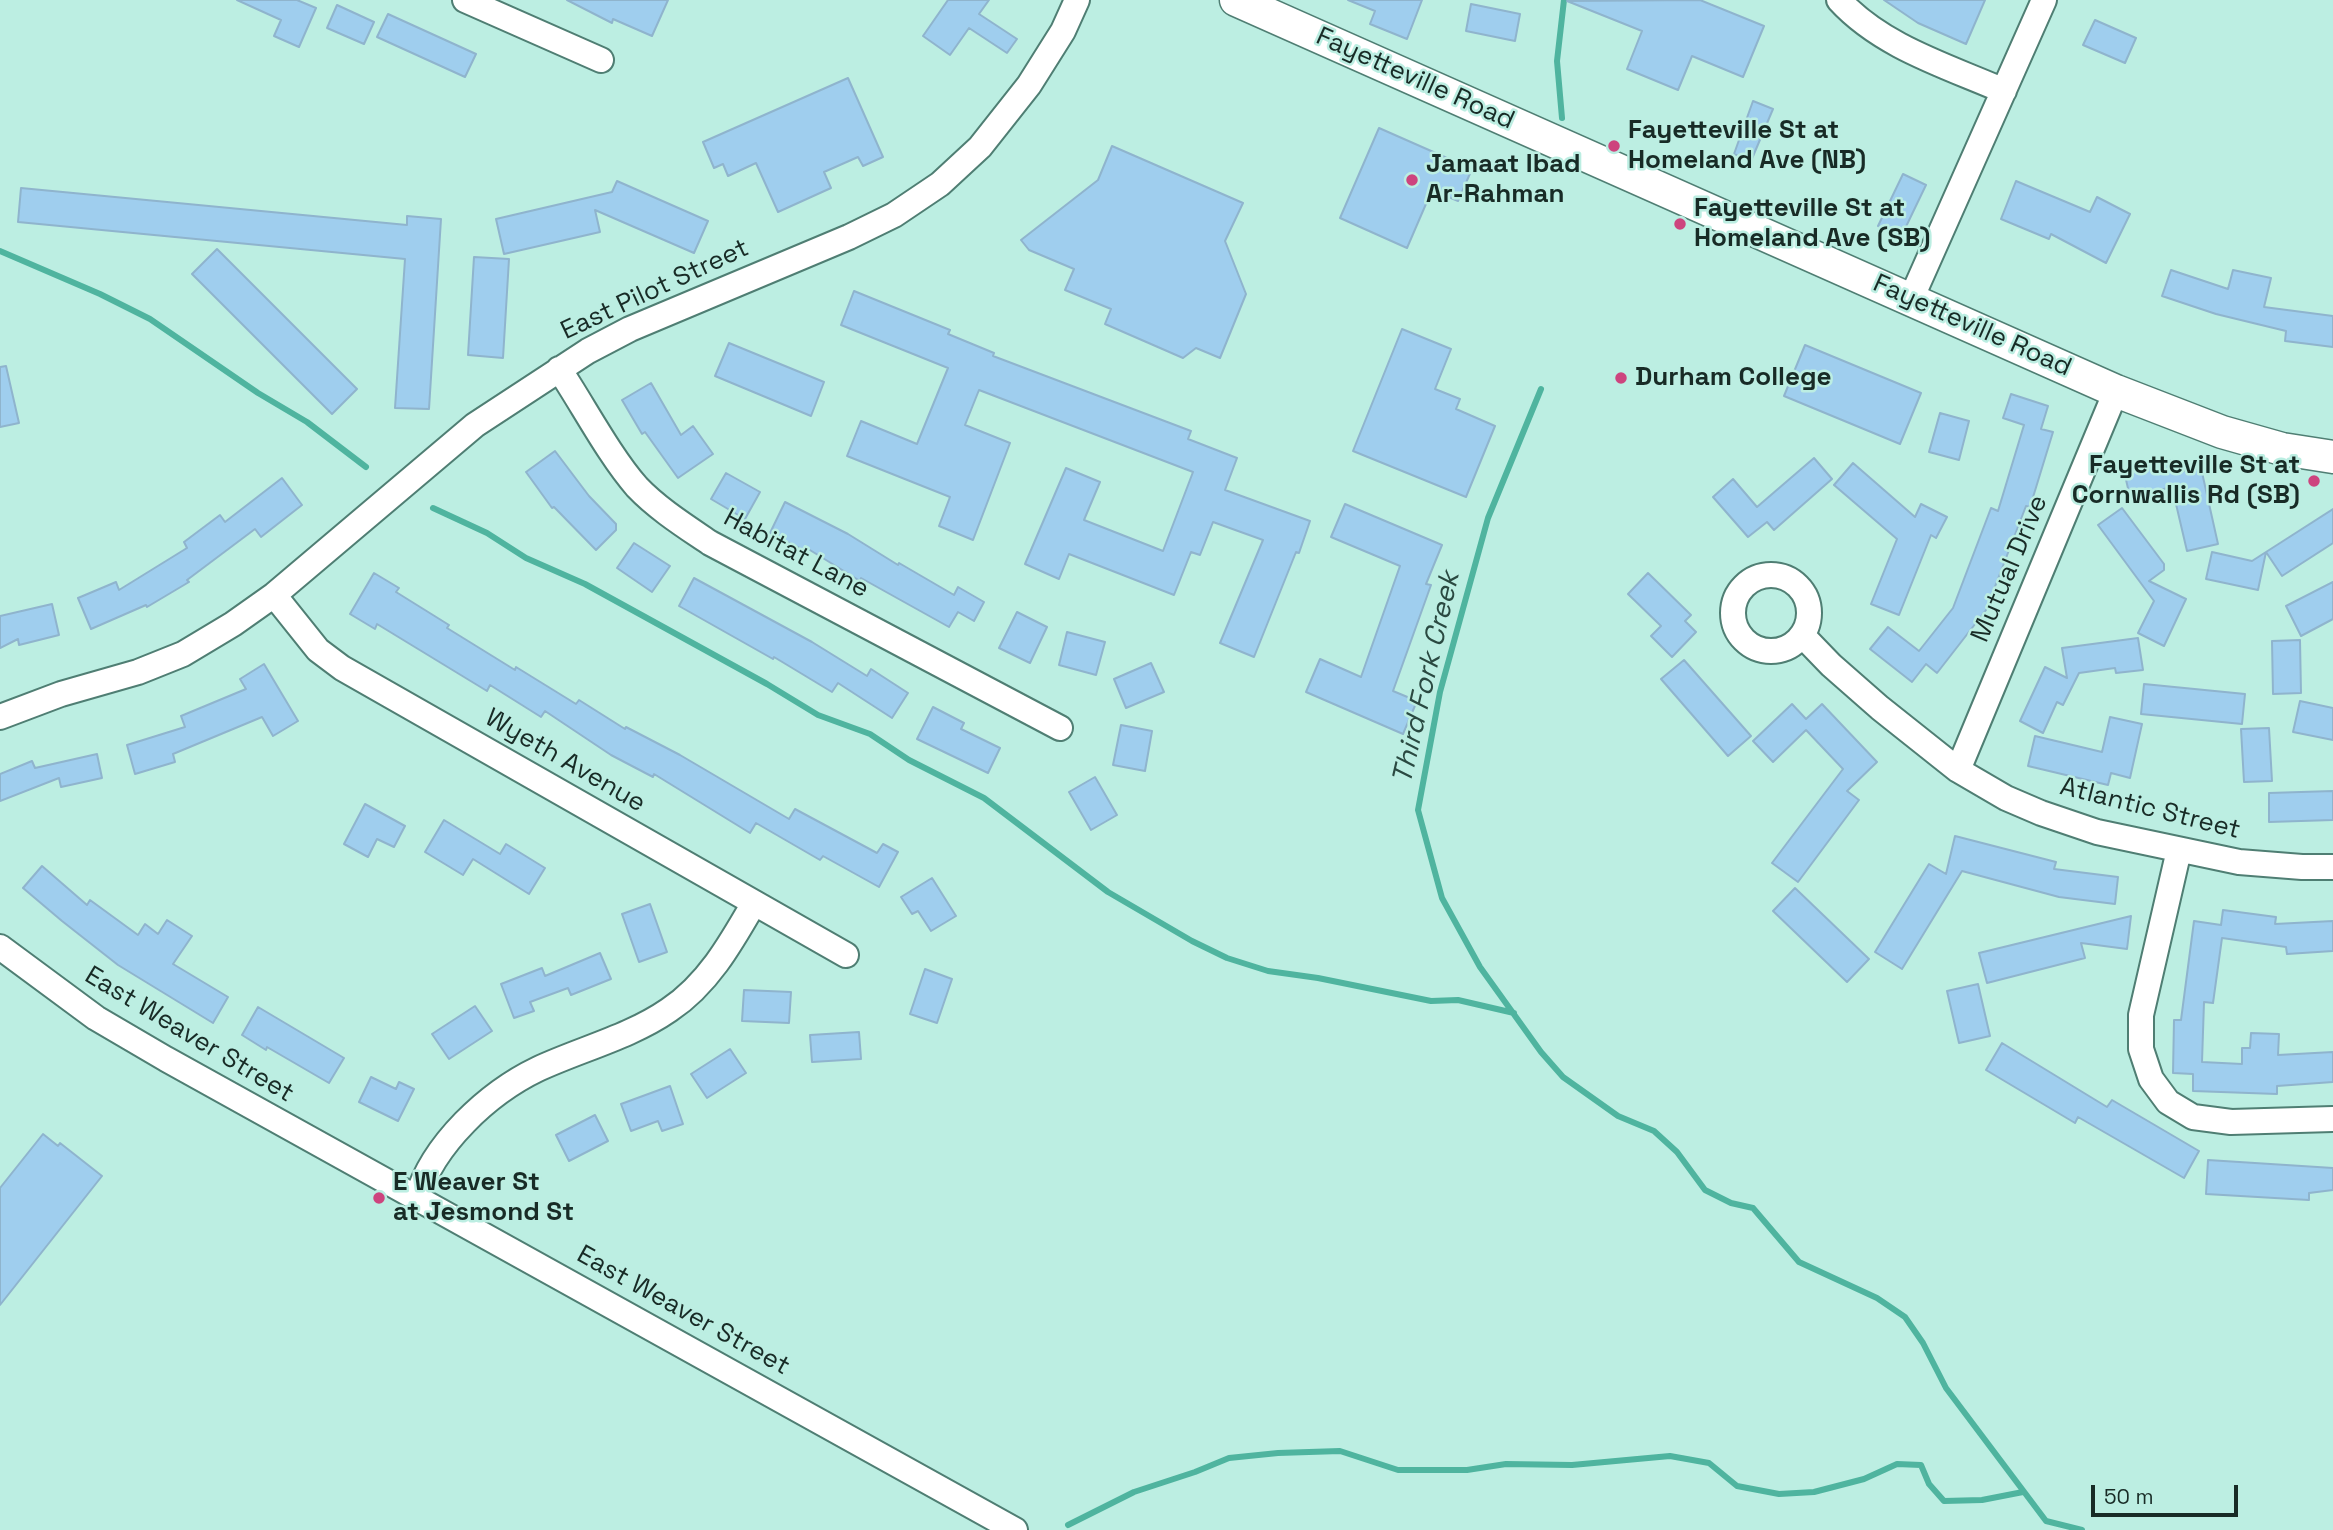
<!DOCTYPE html>
<html>
<head>
<meta charset="utf-8">
<style>
	body { margin:0 }
	#map { position:relative; width:2333px; height:1530px; overflow:hidden; background:#bceee2; font-family:"Space Grotesk",sans-serif }
	canvas { display:block }
	.scale { position:absolute; left:2091px; top:1485px; width:147px; height:32px; box-sizing:border-box; border:4px solid #182b26; border-top:0; padding-left:9px; font-size:21px; line-height:24px; white-space:nowrap; color:#182b26; -webkit-text-stroke:5px #bceee2; paint-order:stroke }
</style>
</head>
<body>
<div id="map">
<canvas width="2333" height="1530"></canvas>
<div class="scale">50 m</div>
</div>
<script>
const ctx = document.querySelector('canvas').getContext('2d');
ctx.lineJoin = 'round';
function stroke(path, color, width, dash) { ctx.strokeStyle = color; ctx.lineWidth = width; ctx.lineCap = dash ? 'butt' : 'round'; ctx.setLineDash(dash || []); ctx.stroke(path); }
function fillPath(path, color) { ctx.fillStyle = color; ctx.fill(path, 'evenodd'); }
function write(font, color, halo, rows, align = 'center') {
  ctx.font = font + ' "Space Grotesk",sans-serif'; ctx.lineWidth = 5; ctx.setLineDash([]); ctx.textBaseline = 'middle'; ctx.strokeStyle = halo; ctx.fillStyle = color; for (const [text, x, y, turn = 0] of rows) {
    ctx.save(); ctx.translate(x, y); ctx.rotate((+turn || 0) * Math.PI / 180); ctx.textAlign = isNaN(turn) ? turn : align; if (halo) ctx.strokeText(text, 0, 0); ctx.fillText(text, 0, 0); ctx.restore();
  }
}
stroke(new Path2D(`
	M1562,118L1557,61L1564,0
	M0,251L100,294L150,319L258,393L307,422L366,467
	M1541,389L1488,518L1440,692L1418,810L1442,898L1480,967L1541,1052L1563,1077L1618,1116L1654,1131L1677,1152L1705,1190L1731,1203L1753,1208L1799,1262L1877,1298L1905,1317L1923,1343L1946,1388L2046,1521L2082,1530
	M433,508L487,533L526,558L585,584L767,684L818,715L870,734L909,760L984,798L1108,892L1192,941L1227,958L1268,971L1318,978L1431,1001L1458,1000L1514,1013
	M1068,1525L1134,1492L1195,1472L1229,1458L1278,1453L1340,1451L1398,1470H1467L1506,1464L1572,1465L1670,1456L1709,1463L1737,1486L1779,1494L1814,1492L1864,1479L1897,1464L1921,1465L1929,1484L1944,1501L1982,1500L2023,1492`), '#4fb49f', 6);
const building = new Path2D(`
	M237,0H297L316,8L299,47L274,36L281,20Z
	M567,0H668L652,36L613,19L612,23Z
	M948,0H989L979,14L1017,39L1007,53L969,28L950,55L923,36Z
	M1348,0H1422L1407,39L1370,24L1375,11Z
	M1700,0L1764,26L1743,77L1692,56L1678,90L1627,69L1642,31L1567,1Z
	M1884,0H1985L1966,44L1918,23Z
	M1471,4L1520,14L1515,41L1466,31Z
	M337,5L374,22L364,44L327,28Z
	M388,14L476,54L465,77L377,37Z
	M2095,20L2136,38L2125,63L2083,45Z
	M848,78L883,157L863,166L858,157L824,172L831,188L778,212L756,163L728,176L723,164L714,168L703,142Z
	M1753,101L1773,109L1751,161L1734,154Z
	M1379,128L1472,169L1458,201L1432,190L1407,248L1340,218Z
	M1112,146L1243,203L1225,241L1246,294L1220,358L1196,348L1183,358L1105,324L1111,309L1065,290L1074,269L1029,250L1021,240L1098,180Z
	M1903,174L1926,185L1901,237L1878,226Z
	M617,181L708,221L694,253L595,210L600,232L504,254L496,219L612,192Z
	M2016,181L2090,212L2097,197L2130,214L2106,263L2051,234L2049,239L2001,219Z
	M21,188L407,225V216L441,219L429,409L395,408L405,259L18,222Z
	M217,249L357,389L332,414L192,274Z
	M474,257L509,259L503,358L468,355Z
	M2171,270L2228,289L2233,270L2271,278L2264,307L2333,316V347L2285,341L2286,331L2216,314L2162,296Z
	M854,291L950,330L948,334L994,353L993,356L1191,431L1188,439L1237,458L1225,490L1310,521L1299,553L1296,552L1254,657L1220,643L1263,540L1213,522L1200,555L1191,552L1174,595L1069,554L1059,579L1025,564L1066,468L1100,482L1084,520L1163,551L1193,472L979,390L965,425L1010,443L973,540L939,526L950,497L847,456L861,421L917,444L948,368L841,325Z
	M1402,329L1451,349L1435,389L1460,399L1456,409L1495,426L1466,497L1353,451Z
	M729,343L824,382L811,416L715,376Z
	M1805,345L1921,393L1900,444L1784,396Z
	M6,366L19,423L0,427V367Z
	M651,383L681,435L693,426L713,454L678,478L645,432L642,434L622,400Z
	M2011,394L2048,406L2041,429L2053,432L2030,507L2026,506L1986,610L1937,673L1926,664L1912,682L1870,649L1888,627L1919,651L1953,608L1991,508L1998,511L2024,425L2003,418Z
	M1940,413L1969,421L1959,460L1929,452Z
	M555,451L589,496L616,524V530L596,550L554,507L552,508L526,472Z
	M1814,458L1832,479L1774,530L1767,522L1748,537L1713,497L1733,479L1757,507Z
	M2176,459L2179,472L2201,468L2218,544L2187,551L2172,487L2130,497L2124,471Z
	M1853,463L1915,517L1921,504L1947,517L1936,538L1931,535L1899,615L1871,604L1897,539L1834,485Z
	M726,473L760,492L745,519L711,499Z
	M282,478L302,505L261,537L255,529L187,580L189,582L147,607L146,605L91,629L78,598L116,582L119,590L187,548L184,542L220,515L225,522Z
	M785,502L848,534L898,565L899,563L954,595L958,587L984,602L974,621L958,612L949,627L861,578L860,581L805,547L803,550L770,533Z
	M1345,504L1442,545L1426,584L1431,585L1393,691L1417,701L1403,734L1306,692L1320,659L1361,677L1400,566L1331,537Z
	M2122,508L2164,564V570L2149,581L2186,599L2164,646L2138,633L2154,601L2098,525Z
	M2333,509V543L2282,576L2266,552Z
	M634,543L670,566L652,592L617,568Z
	M2212,552L2252,561L2266,552L2258,590L2206,579Z
	M374,573L399,588L396,592L449,625L447,628L515,670L516,667L576,704L579,700L625,729L626,727L680,755L789,819L795,809L877,853L883,844L898,852L879,887L823,856L820,860L756,823L750,833L654,774L653,777L611,755L545,711L541,717L490,685L487,691L377,624L375,629L350,614Z
	M1648,573L1691,615L1685,621L1696,632L1672,657L1651,636L1661,626L1628,594Z
	M694,578L812,642L867,676L871,669L908,693L892,718L838,683L832,692L774,657L773,659L679,606Z
	M2333,582V619L2301,636L2286,606Z
	M52,604L59,635L19,645L18,639L0,648V616Z
	M1017,612L1047,627L1030,663L999,648Z
	M1067,632L1105,642L1096,675L1059,665Z
	M2138,638L2143,670L2116,673L2115,668L2079,673L2063,705L2057,702L2043,733L2020,721L2045,667L2067,678L2062,648Z
	M2300,640L2301,693L2273,694L2272,641Z
	M1684,660L1751,736L1728,756L1661,679Z
	M1151,663L1164,692L1126,708L1114,679Z
	M264,664L298,721L273,736L262,717L173,754L175,762L135,774L127,745L185,727L181,716L246,689L240,679Z
	M2144,684L2245,694L2242,724L2141,714Z
	M2300,701L2333,708V740L2293,732Z
	M1792,704L1806,719L1822,704L1877,762L1847,791L1859,800L1798,882L1772,863L1843,769L1806,730L1773,762L1753,741Z
	M933,707L964,723L961,729L1000,748L988,773L917,739Z
	M2110,717L2142,724L2130,778L2111,773L2108,785L2028,766L2035,736L2102,752Z
	M1121,725L1152,731L1145,771L1113,765Z
	M2269,728L2272,781L2244,782L2241,729Z
	M97,754L102,778L61,787L59,778L0,801V774L32,761L35,768Z
	M1095,777L1117,815L1091,830L1069,792Z
	M2333,791V820L2269,822V793Z
	M365,804L405,826L394,847L377,839L368,857L344,844Z
	M444,820L500,854L506,844L545,868L529,894L473,859L463,875L425,852Z
	M1955,836L2056,862L2054,869L2118,877L2115,904L2059,897L1962,871L1902,969L1875,952L1929,864L1946,874Z
	M42,866L87,905L90,900L138,935L145,924L158,934L167,920L192,936L173,964L228,997L213,1023L118,965L62,921L23,888Z
	M932,878L956,916L931,931L918,911L912,914L901,897Z
	M1795,888L1869,959L1847,982L1773,911Z
	M650,904L667,952L639,962L622,914Z
	M2223,910L2276,917L2275,924L2333,921V951L2287,954L2286,947L2222,938L2213,1003L2204,1002L2202,1062L2242,1064V1048H2250L2251,1033L2279,1034L2278,1055L2333,1052V1082L2277,1086V1094L2193,1091V1074L2173,1073L2174,1020H2181L2194,921L2221,925Z
	M2131,916L2127,949L2081,943L2085,958L1987,983L1979,953Z
	M600,953L611,979L571,995L568,988L530,1002L534,1011L514,1018L501,984L542,968L545,976Z
	M925,969L952,979L937,1023L910,1014Z
	M1978,984L1990,1036L1959,1043L1947,991Z
	M744,990L791,992L789,1023L742,1021Z
	M475,1006L492,1031L449,1059L432,1034Z
	M258,1007L344,1058L329,1083L267,1047L266,1050L242,1035Z
	M859,1032L861,1059L812,1062L810,1035Z
	M2002,1043L2107,1107L2112,1100L2199,1151L2184,1178L2078,1117L2075,1123L1986,1070Z
	M730,1049L746,1073L707,1098L691,1074Z
	M371,1077L396,1089L399,1082L414,1089L398,1121L359,1102Z
	M670,1086L683,1124L662,1131L658,1121L631,1131L621,1104Z
	M595,1115L608,1141L569,1161L556,1135Z
	M43,1134L58,1146L60,1143L102,1176L0,1305V1188Z
	M2208,1160L2333,1168V1190L2309,1193V1200L2206,1194Z`);
fillPath(building, '#9fceee');
stroke(building, '#8fb4cd', 2);
const minor = new Path2D(`
	M465,0L601,60
	M1839,0C1882,47 1947,66 2004,91
	M1911,299L2044,0
	M559,369C583,405 609,455 637,487C658,509 685,526 710,543L1060,728
	M1733 613a38 38 0 1 1 76 0a38 38 0 1 1-76 0Z
	M274,595L318,650L342,668L846,955
	M1803,636L1831,665L1880,708L1958,770L2006,798L2041,813L2097,832L2239,862L2302,867H2333
	M0,717L61,694L138,672L183,654L233,624L274,595L475,425L588,351L630,329L849,237L894,215L940,184L980,147L1029,85L1063,31L1077,0
	M1958,770L2116,391
	M2179,850L2141,1015V1049L2151,1079L2168,1102L2193,1117L2231,1122L2333,1119
	M0,947L96,1018L166,1059L1015,1530
	M417,1198C433,1144 488,1093 538,1069C581,1049 630,1037 669,1010C708,984 731,943 754,903`);
const major = new Path2D(`
	M1236,0L2116,391L2222,432L2282,449L2333,457`);
stroke(minor, '#4f7e73', 28);
stroke(major, '#4f7e73', 35);
stroke(minor, '#fff', 24);
stroke(major, '#fff', 32);
for (const [x, y, r, color] of [
	[1614,146,7,"#cd447e"],
	[1412,180,7,"#cd447e"],
	[1680,224,7,"#cd447e"],
	[1621,378,7,"#cd447e"],
	[2314,481,7,"#cd447e"],
	[379,1198,7,"#cd447e"]
]) { const dot = new Path2D(); dot.arc(x, y, r, 0, 2 * Math.PI); ctx.fillStyle = color; ctx.fill(dot); stroke(dot, '#bceee2', 2.5); }
write('26px', '#182b26', '#bceee2', [
	["Fayetteville Road",1415,79,24],
	["East Pilot Street",655,290,-25],
	["Fayetteville Road",1972,326,24],
	["Habitat Lane",796,554,28],
	["Mutual Drive",2010,569,-67],
	["Wyeth Avenue",565,761,30],
	["Atlantic Street",2150,809,14],
	["East Weaver Street",189,1035,31],
	["East Weaver Street",683,1311,29]
]);
write('bold 26px', '#182b26', '#bceee2', [
	["Fayetteville St at",1628,131],
	["Homeland Ave (NB)",1628,161],
	["Jamaat Ibad",1426,165],
	["Ar-Rahman",1426,195],
	["Fayetteville St at",1694,209],
	["Homeland Ave (SB)",1694,239],
	["Durham College",1635,378],
	["Fayetteville St at",2300,466,"right"],
	["Cornwallis Rd (SB)",2300,496,"right"],
	["E Weaver St",393,1183],
	["at Jesmond St",393,1213]
], 'left');
write('italic 28px', '#2a4941', '#bceee2', [
	["Third Fork Creek",1427,678,-77]
]);
</script>
</body>
</html>
